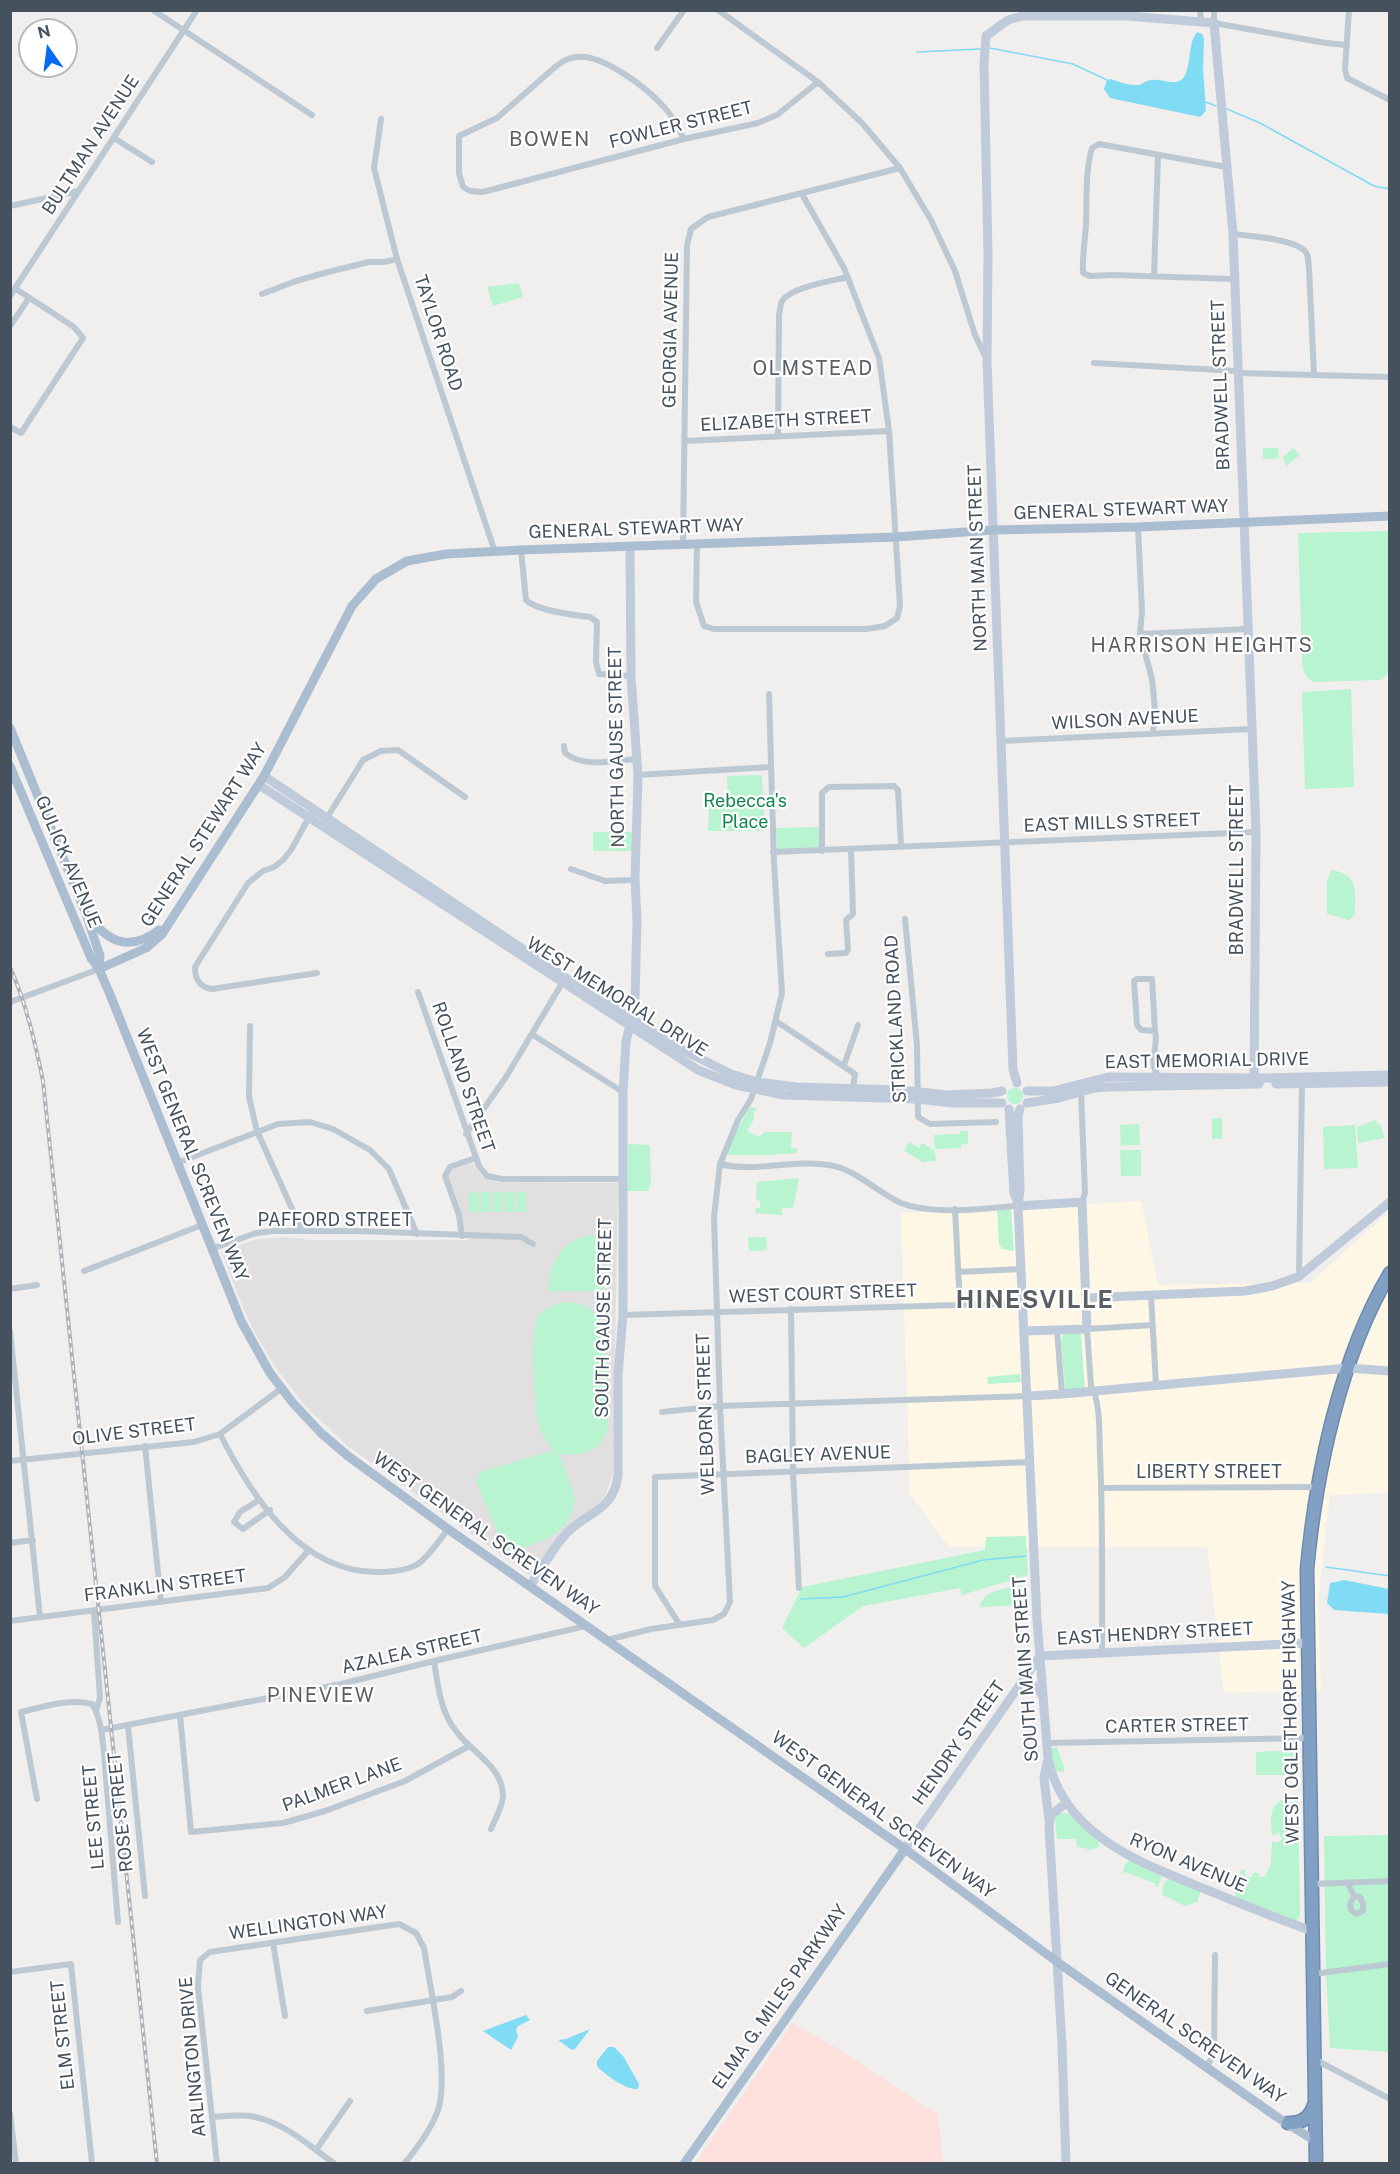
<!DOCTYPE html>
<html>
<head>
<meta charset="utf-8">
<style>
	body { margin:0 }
	#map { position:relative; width:1400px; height:2174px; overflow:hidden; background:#f1eeee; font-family:"Public Sans",sans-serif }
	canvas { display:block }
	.frame { position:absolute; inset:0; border:12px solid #45525e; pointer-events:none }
	.north { position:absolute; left:18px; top:18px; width:60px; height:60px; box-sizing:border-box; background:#fff; border:2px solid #b5babf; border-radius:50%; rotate:346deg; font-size:16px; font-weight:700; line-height:24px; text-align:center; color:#45525e }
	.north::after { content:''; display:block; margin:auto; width:21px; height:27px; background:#066bf4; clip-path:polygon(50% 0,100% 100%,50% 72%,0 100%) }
</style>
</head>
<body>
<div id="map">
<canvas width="1400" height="2174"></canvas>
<div class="frame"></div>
<div class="north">N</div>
</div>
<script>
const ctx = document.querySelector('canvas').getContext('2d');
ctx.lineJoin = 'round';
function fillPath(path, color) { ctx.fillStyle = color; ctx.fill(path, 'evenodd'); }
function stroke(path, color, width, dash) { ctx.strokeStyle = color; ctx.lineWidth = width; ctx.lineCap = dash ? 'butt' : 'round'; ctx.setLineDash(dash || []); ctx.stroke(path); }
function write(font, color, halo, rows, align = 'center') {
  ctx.font = font + ' "Public Sans",sans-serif'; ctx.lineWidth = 4.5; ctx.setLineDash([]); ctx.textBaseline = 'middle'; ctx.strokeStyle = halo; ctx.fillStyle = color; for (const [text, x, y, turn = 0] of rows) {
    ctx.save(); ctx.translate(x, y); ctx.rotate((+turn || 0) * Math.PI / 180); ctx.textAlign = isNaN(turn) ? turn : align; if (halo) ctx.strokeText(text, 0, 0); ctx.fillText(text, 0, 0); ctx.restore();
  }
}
fillPath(new Path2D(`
	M1141,1201L1158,1285L1310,1283L1389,1212V1493L1330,1495L1318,1601L1321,1691L1224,1693L1207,1547H949L910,1494L901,1213Z`), '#fef7e6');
fillPath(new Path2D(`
	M472,1162L483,1177L496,1182L618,1183L613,1475L605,1496L597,1505L561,1532L532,1577L349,1447L305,1406L273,1364L256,1335L244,1310L221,1251L258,1239L285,1237L313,1240H468L448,1176L452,1170Z`), '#e2dfe0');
fillPath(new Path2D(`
	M793,2023L840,2050L924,2106L938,2114L943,2163H695Z`), '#fddfdc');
fillPath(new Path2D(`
	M519,283L523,297L493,306L487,287Z
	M1263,448H1278L1279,458L1263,459Z
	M1293,448L1300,455L1287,466L1283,457Z
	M1389,531V672L1383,679L1379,680L1315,682C1304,678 1303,671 1302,661L1298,533Z
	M1351,689L1354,787L1305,789L1302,692Z
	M762,775L765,831H708L709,803H728L727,776Z
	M819,827L820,848L777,850L776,828Z
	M593,832H632L633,851H593Z
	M1331,870C1360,874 1355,892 1355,915L1349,920L1327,914V882Z
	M1007 1096a8 8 0 1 1 16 0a8 8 0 1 1-16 0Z
	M750,1107L757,1108L754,1112V1119L747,1131L759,1137L765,1132H792L791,1148H797V1153L770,1155H726L733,1137Z
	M1212,1118H1222V1139H1212Z
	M1376,1120L1377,1124H1380L1385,1138L1358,1143L1357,1127Z
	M1139,1124L1140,1145L1121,1146L1120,1125Z
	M1355,1125L1358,1168L1324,1169L1323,1127Z
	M960,1131H968V1144L961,1145V1148L935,1149L934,1135L960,1134Z
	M909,1142L919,1148L922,1143L934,1150L936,1161L923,1162L904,1151Z
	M628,1144L650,1145L651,1184L648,1191H627Z
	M1120,1150H1141V1176H1121Z
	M799,1178L793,1208H782V1215L755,1213L756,1208H760V1201L756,1200L757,1182Z
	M479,1192V1212L469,1213V1193Z
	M481,1192H490V1212H481Z
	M493,1192H502V1212H493Z
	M504,1192H514V1212H505Z
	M516,1192H526V1212H517Z
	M1011,1209L1014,1251L1002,1249L999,1244L997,1210Z
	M605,1234L603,1291H548C549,1268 558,1245 581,1237C588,1235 597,1235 605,1234Z
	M748,1237H766L767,1250L749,1251Z
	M565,1302C578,1303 589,1305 597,1316C606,1329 611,1416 607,1431C605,1436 601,1443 597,1447C585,1456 571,1455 557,1454L560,1456C563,1466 575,1490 574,1501C571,1536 540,1541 514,1552L503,1545L476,1482L480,1472L551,1451L554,1452L540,1431L537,1418C536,1397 528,1329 540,1314C546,1307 556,1304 565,1302Z
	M1079,1332L1081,1335L1085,1388L1067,1391L1065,1389L1061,1339L1064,1333Z
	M1020,1374L1021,1382L988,1384L987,1377Z
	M1026,1536L1028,1575L962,1595L960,1588L863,1606L804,1648L782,1628L802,1587L985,1550L986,1537Z
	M1026,1586L1028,1590L1029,1608L1019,1605L980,1607C982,1589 1011,1587 1026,1586Z
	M1297,1746L1298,1775H1256V1752L1294,1750Z
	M1057,1747L1065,1770L1061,1772L1056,1771L1052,1757V1748Z
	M1284,1799L1294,1798L1298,1801L1300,1917L1296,1921L1237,1898L1234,1891L1241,1870H1245V1876L1251,1877L1254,1872L1258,1873L1260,1877H1265L1271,1863L1272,1841L1278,1843L1282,1839L1279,1833L1272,1836C1271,1821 1268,1805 1284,1799Z
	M1059,1812L1070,1814L1098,1840L1100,1846L1092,1850L1077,1847L1076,1839H1057L1055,1816Z
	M1389,1835V2052L1330,2048L1326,1973L1324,1836Z
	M1130,1860L1162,1876L1158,1887H1155L1156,1884L1125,1872L1122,1875L1125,1864Z
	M1170,1878L1201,1891L1197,1902L1185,1906L1163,1895C1161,1889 1164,1881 1170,1878Z`), '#b8f4d0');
fillPath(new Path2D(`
	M1197,32L1202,34L1204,39L1203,67L1206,111L1200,117L1110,98L1104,89L1107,80L1111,79C1118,82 1131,86 1139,85C1144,83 1147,80 1152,80C1160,79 1169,83 1176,82C1194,79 1185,46 1197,32Z
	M1344,1580L1389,1589V1614L1334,1610L1327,1603L1330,1583Z
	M526,2015L530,2020L518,2026L516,2030L518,2037L511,2050L483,2031Z
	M590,2029L575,2049L572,2050L558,2040L566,2039Z
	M608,2047H614L623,2056L639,2084L638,2089C626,2090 605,2075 597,2066V2061Z`), '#80dbf5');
stroke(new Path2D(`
	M990,48L1073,64L1107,80
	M917,52L980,49
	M1206,102L1216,106
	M1227,109L1260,123L1374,186L1390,189
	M1326,1567L1390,1576
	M801,1599L843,1597L983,1560L1026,1556`), '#80dbf5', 1.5);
const highway = new Path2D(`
	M1288,2123C1301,2124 1310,2118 1314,2105
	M1316,2164L1307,1569C1316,1473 1340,1357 1390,1273`);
stroke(highway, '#6c8baf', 15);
stroke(new Path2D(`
	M153,10L312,115
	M718,10L818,82L862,123L900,168L931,220L955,271L975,335L986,358
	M1200,10L1201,22
	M1214,10V23L1326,43L1347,45
	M1349,10L1345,69L1347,78L1390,100
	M657,48L684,10
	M381,119L374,168L397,259L495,552
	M114,138L152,162
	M684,139C678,127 673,116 664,107C647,88 602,53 576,57C567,58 561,62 555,67L497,118L459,136V173L463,187L470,191L483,192L684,139L758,123L777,115L818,82
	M1226,167L1099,144L1092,148C1085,172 1087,200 1086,225C1085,241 1082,257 1083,273L1090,276L1113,275L1233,279
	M10,206L79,191
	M1233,234C1250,236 1291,239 1304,250C1309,254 1308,262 1309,268L1314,375
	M1154,276L1158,155
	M262,294L296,281L328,272L369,262H384L397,259
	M10,296L197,10
	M10,326L29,298
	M1094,363L1237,371
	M1237,373L1390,377
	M10,427L21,433L83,338L74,327L16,289
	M778,436L779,315C780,311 780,305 782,301C791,287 832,281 848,277
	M685,441L889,431
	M1138,527L1142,611L1140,634L1152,679L1155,709L1153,733
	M683,544L687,245L691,229L708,217L900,168
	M697,544L696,602L704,626L714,629H866L885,626L897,618L900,606L889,431L879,358L844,268L802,194
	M521,550L526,600C538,611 573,615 590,617L597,622L596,662L599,674L631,676
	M1140,634L1247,629
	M1001,741L1251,729
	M564,746L565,753C583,768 613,761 636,759
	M638,775L770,767
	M313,810L291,850L283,860L274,867L263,871L248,883L195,967C195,979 199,987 212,989L317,973
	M325,821L363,760L381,751L398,750L465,797
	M822,851V793L829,787L894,786L898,790L901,846
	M773,852L1256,832
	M571,869L605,881L635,880
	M905,919L917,1045L918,1117L930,1124L996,1122
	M828,954L846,953L848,949L846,920L853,914L851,849
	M418,992L479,1166L487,1176L502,1179H623
	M10,1002L99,969
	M776,1021L855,1074L853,1088
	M250,1026L249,1097L257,1131L302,1231
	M1155,1031L1152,979H1137L1134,981L1137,1025L1141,1030L1155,1031C1159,1045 1149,1059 1156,1072
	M533,1035L623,1092
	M1155,1053L1158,1058L1155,1075
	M844,1065L858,1025
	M1081,1092L1085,1193L1082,1202
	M466,1134L506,1077L564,980
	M177,1163L278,1124L310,1122L333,1129L370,1150L389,1169L417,1234
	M720,1164C756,1173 793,1159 829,1165C856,1169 876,1192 901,1203C934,1216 983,1208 1018,1206
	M955,1209L960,1305
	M462,1236L459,1215L445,1176L450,1167L475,1158
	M211,1249L256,1233L275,1231H358L521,1237L533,1244
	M84,1271L202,1225
	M959,1272L1022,1269
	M1299,1276L1302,1082
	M10,1289L37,1285
	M1151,1295L1156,1385
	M791,1309L793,1472L799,1588
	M623,1315L1024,1303
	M1057,1330L1062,1394
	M10,1331L40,1617
	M662,1412L720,1406L1028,1396
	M220,1434C251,1495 300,1573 378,1572C392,1572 406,1571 418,1564C430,1555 439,1541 448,1529
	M145,1446L161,1602
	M10,1461L194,1442L220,1434L282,1388
	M1101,1488L1317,1487
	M259,1500L240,1512L234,1522L243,1529L270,1510
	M10,1543L33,1540
	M94,1611L100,1698L96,1710
	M10,1621L268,1588L285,1577L309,1550
	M680,1625L655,1586V1477L1031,1462
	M607,1640L651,1629L713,1620L724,1614L730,1602L720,1406L714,1217L720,1164L738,1120L751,1099L770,1043L782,993L774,863L769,694
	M1102,1654C1102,1587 1103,1521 1100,1454C1099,1436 1101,1402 1091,1386L1087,1329L1152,1325
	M434,1661C438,1685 440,1711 456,1731C471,1752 501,1765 503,1794C504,1804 495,1819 491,1829
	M180,1715L191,1832L283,1823L325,1811L405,1781L469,1746
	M128,1726L145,1896
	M101,1730L341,1684L434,1661L586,1626
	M1047,1743L1309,1738
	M37,1799L21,1712C44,1707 69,1698 92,1704C101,1718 102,1736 104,1753L118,1922
	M1312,1884L1390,1881
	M1348,1884L1354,1896L1350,1904L1351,1910L1356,1914L1363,1911V1904L1360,1897L1354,1896
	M273,1943L285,2016
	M10,1972L71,1964L92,2164
	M1313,1974L1390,1964
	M367,2011L452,1997L461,1991
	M1316,2060L1390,2099
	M1206,2067L1214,2055L1215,1955
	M10,2113L16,2164
	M213,2117C226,2116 241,2114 255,2117C287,2124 309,2146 335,2164
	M316,2150L350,2101
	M217,2164L198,1987L200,1960L210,1952L399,1924L416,1933L424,1948C430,1988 451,2078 437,2113C431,2129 415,2151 404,2164`), '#bdc9d2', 6);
stroke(new Path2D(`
	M264,776L566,978L677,1047L731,1074L757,1082L796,1087L901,1090L947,1095L992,1093L1002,1091
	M259,785L698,1070L736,1085L784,1095L917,1099L953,1103H1002
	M1017,1083L1013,1069L1012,1042L987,361L988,254L984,63L986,36L1008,20L1022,16H1127L1214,23L1233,234L1256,832L1254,1084
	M1276,1084L1390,1082
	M1027,1091H1053L1108,1077L1262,1078L1390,1075
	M1027,1103L1059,1098L1095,1088L1108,1087L1259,1084
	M1009,1109L1014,1193L1018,1203
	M1020,1109L1018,1116L1020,1191L1018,1206L1037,1620L1048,1758C1063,1835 1141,1863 1205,1889C1241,1904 1276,1918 1312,1931
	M1018,1206L1082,1202L1087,1329L1025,1331
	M1086,1298L1245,1291L1272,1286L1298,1277L1390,1202
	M1028,1396L1062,1394L1348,1368L1390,1371
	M530,1586C541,1570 551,1551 564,1536C585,1512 614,1512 618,1475V1375L623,1315V1092L626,1041L632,1018L635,999L637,920L635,880L638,775L631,676L630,546
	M1040,1656L1308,1643
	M1018,1691L1031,1685L1037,1687L1042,1695
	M1047,1763L1044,1778L1049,1821
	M905,1849L1040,1656
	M1066,2164L1062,2045L1049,1826L1051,1815L1067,1802`), '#bfcbda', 9);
stroke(new Path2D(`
	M10,728L86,914L100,956L99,969
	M10,766L91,958L99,969L109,992L241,1321L270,1373L293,1403L321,1433L348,1456L448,1529L905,1849L1060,1964L1277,2117L1315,2141
	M90,918C110,944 131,951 159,930
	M99,969L146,948L162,934L264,776L352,606L376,579L407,561L446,554L521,550L896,537L993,530L1138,527L1390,516
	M684,2164L905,1849`), '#abbdd0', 9);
stroke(highway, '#81a0c3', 12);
const rail = new Path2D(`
	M10,967C26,1003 35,1042 43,1081L157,2164`);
stroke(rail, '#b0b3ba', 4);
stroke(rail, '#fff', 1.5, [4.5]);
write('18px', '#45525e', '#fff', [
	["FOWLER STREET",681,125,-14],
	["BULTMAN AVENUE",91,145,-57],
	["GEORGIA AVENUE",671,330,-89],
	["TAYLOR ROAD",438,333,72],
	["BRADWELL STREET",1221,385,-92],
	["ELIZABETH STREET",786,421,-3],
	["GENERAL STEWART WAY",1121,510,-2],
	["GENERAL STEWART WAY",636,529,-2],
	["NORTH MAIN STREET",978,558,-92],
	["WILSON AVENUE",1125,720,-3],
	["NORTH GAUSE STREET",617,747,-91],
	["EAST MILLS STREET",1112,823,-2],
	["GENERAL STEWART WAY",204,835,-57],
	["GULICK AVENUE",68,862,67],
	["BRADWELL STREET",1237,870,-90],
	["WEST MEMORIAL DRIVE",617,997,32],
	["STRICKLAND ROAD",896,1019,-93],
	["EAST MEMORIAL DRIVE",1207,1061,-1],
	["ROLLAND STREET",463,1077,71],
	["WEST GENERAL SCREVEN WAY",192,1155,68],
	["PAFFORD STREET",335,1220],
	["WEST COURT STREET",823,1294,-2],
	["SOUTH GAUSE STREET",604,1318,-89],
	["WELBORN STREET",706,1414,-92],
	["OLIVE STREET",134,1432,-7],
	["BAGLEY AVENUE",818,1455,-2],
	["LIBERTY STREET",1209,1472],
	["WEST GENERAL SCREVEN WAY",486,1534,35],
	["FRANKLIN STREET",165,1586,-7],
	["EAST HENDRY STREET",1155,1634,-3],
	["AZALEA STREET",412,1652,-13],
	["SOUTH MAIN STREET",1026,1669,-94],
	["WEST OGLETHORPE HIGHWAY",1291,1712,-91],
	["CARTER STREET",1177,1726,-1],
	["HENDRY STREET",959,1743,-55],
	["PALMER LANE",342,1785,-20],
	["ROSE STREET",121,1812,-96],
	["WEST GENERAL SCREVEN WAY",883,1815,36],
	["LEE STREET",94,1817,-95],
	["RYON AVENUE",1188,1863,23],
	["WELLINGTON WAY",308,1923,-8],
	["ELMA G. MILES PARKWAY",780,1997,-55],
	["ELM STREET",63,2035,-96],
	["GENERAL SCREVEN WAY",1195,2038,35],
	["ARLINGTON DRIVE",193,2057,-95]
]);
write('18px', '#0d874c', '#fff', [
	["Rebecca's",745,801],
	["Place",745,822]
]);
ctx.letterSpacing = '1.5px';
write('20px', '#5a5f64', '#fff', [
	["BOWEN",550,140],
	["OLMSTEAD",813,369],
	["HARRISON HEIGHTS",1202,646],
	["PINEVIEW",321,1696]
]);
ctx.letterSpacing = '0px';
ctx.letterSpacing = '1.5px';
write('bold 24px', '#5a5f64', '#fff', [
	["HINESVILLE",1035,1301]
]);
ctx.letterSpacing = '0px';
</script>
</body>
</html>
